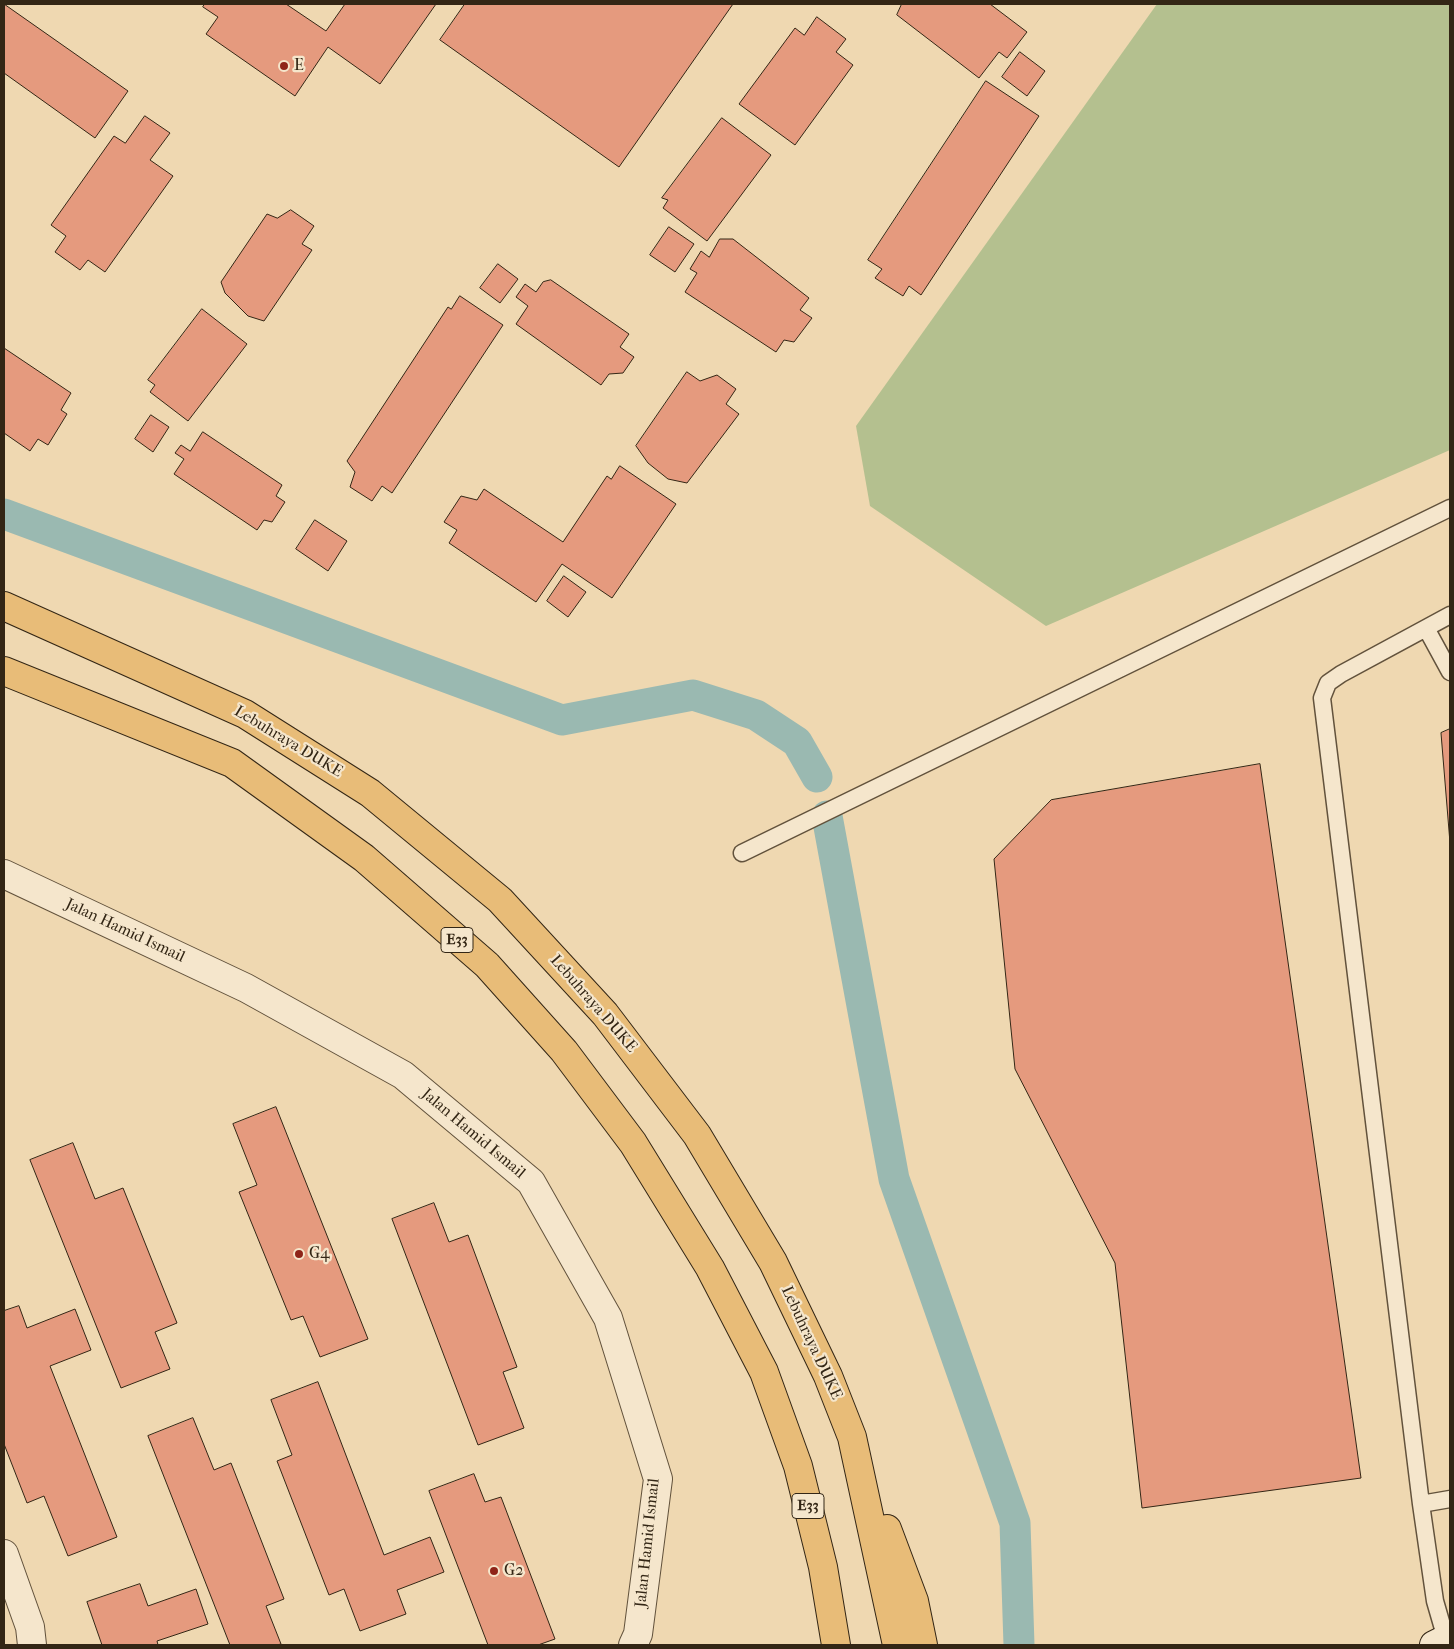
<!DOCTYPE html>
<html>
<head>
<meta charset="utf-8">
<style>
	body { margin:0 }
	#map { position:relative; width:1454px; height:1649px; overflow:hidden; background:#efd8b1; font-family:"IM FELL French Canon",serif }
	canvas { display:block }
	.frame { position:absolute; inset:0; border:5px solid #332615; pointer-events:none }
</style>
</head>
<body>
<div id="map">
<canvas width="1454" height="1649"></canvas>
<div class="frame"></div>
</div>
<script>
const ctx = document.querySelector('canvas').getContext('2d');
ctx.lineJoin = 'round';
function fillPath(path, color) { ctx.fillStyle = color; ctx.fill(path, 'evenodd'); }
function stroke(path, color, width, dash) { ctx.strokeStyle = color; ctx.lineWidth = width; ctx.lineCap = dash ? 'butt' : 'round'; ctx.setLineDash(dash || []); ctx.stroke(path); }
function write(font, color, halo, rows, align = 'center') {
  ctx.font = font + ' "IM FELL French Canon",serif'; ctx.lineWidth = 4.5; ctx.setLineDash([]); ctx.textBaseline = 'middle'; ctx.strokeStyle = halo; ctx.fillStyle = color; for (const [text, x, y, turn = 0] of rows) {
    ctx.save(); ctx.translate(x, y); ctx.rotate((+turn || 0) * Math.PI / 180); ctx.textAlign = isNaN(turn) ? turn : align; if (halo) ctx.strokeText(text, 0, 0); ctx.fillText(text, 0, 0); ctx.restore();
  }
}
fillPath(new Path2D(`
	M1157,4H1450V450L1046,626L870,506L856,426Z`), '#b4c08f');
stroke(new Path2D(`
	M4,514L562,720L693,695L756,715L797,742L817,777
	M827,816L894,1179L1015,1523L1019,1645`), '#9ab9b1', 31);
const building = new Path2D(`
	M4,4L128,91L95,138L4,73Z
	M205,4H286L326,31L345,4H436L380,84L328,47L295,96L206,34L218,17L203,7Z
	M465,4H733L619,167L440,40Z
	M902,4H990L1027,32L1007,58L999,52L979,78L897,15Z
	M817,17L846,39L836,52L853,65L795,145L739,104L795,28L804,35Z
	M1020,52L1045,71L1027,96L1002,77Z
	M986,81L1039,116L921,295L909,286L903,296L875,278L882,269L868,260Z
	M145,116L170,133L150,160L173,176L105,272L88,260L80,270L55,252L66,236L51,225L114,136L125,143Z
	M722,118L771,155L707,241L663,208L668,200L662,198Z
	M291,210L314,226L302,244L312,250L264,321L248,316L225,293L221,282L267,214L277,218Z
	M669,227L694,244L675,272L650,255Z
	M720,239H733L809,298L800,310L812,318L794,342L784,340L776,352L685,292L697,273L690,269L701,251L709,257Z
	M498,264L518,279L500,303L480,288Z
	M551,280L629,334L620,347L634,357L623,373L609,374L601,385L516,324L528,306L516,297L525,284L536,292L543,282Z
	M460,296L503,325L392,493L382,486L372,501L350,487L355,472L347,461L448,307L451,309Z
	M202,309L247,344L188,421L150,392L155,385L148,380Z
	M4,348L71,393L61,410L67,414L48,445L38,439L30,451L4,433Z
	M687,372L700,381L717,375L736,389L726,404L739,414L687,483L668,479L648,463L636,446Z
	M151,415L169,427L153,452L135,439Z
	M203,432L282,485L276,496L285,502L272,522L264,520L257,530L174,474L184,459L175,453L181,445L190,451Z
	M620,466L676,504L612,598L562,564L536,602L449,543L457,530L444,522L461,496L477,500L484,489L563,542L607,476L611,479Z
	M315,520L347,541L328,571L296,549Z
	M564,576L586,592L568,617L547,601Z
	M1450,729V843L1441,733Z
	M1260,764L1361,1478L1142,1508L1115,1263L1015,1069L994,859L1051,800Z
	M276,1107L368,1339L320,1357L303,1316L291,1320L239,1192L257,1185L233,1124Z
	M73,1143L95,1199L123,1188L177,1323L155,1332L170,1369L121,1388L30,1160Z
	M434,1203L449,1242L468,1235L517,1367L503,1372L524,1428L478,1445L392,1219Z
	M19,1306L27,1328L75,1309L91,1350L50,1366L117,1537L68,1556L44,1496L27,1503L4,1444V1311Z
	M318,1382L384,1555L430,1537L444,1572L397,1590L406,1614L360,1631L344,1589L329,1595L277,1461L292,1455L271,1400Z
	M193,1418L214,1470L231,1463L284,1599L266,1606L281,1644L277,1645H230L148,1436Z
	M474,1474L485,1502L501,1497L555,1639L538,1645H488L429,1491Z
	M140,1584L148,1606L196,1589L208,1624L157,1641L158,1645H102L87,1602Z`);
fillPath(building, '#e59a7e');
stroke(building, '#332615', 1);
const lane = new Path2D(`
	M1426,628L1450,672
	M742,853L1450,508
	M1421,1504L1450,1499
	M1446,1639L1435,1601L1421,1504L1322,698L1328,683L1341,674L1450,615`);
const street = new Path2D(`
	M4,874L246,988L403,1075L531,1182L608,1318L658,1479L638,1634L633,1645
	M4,1554L30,1627L32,1645`);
const secondary = new Path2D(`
	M1434,1645L1450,1637`);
const highway = new Path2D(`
	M4,606L245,714L370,793L500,900L605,1014L697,1135L773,1262L828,1376L852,1437L897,1645
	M4,671L232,763L364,858L487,965L564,1051L633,1143L710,1268L764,1372L798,1466L823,1567L836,1645
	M887,1529L914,1601L923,1645`);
stroke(lane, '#62523c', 19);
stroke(street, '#62523c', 30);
stroke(secondary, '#332615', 30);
stroke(highway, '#332615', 30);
stroke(lane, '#f5e6cc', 16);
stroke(street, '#f5e6cc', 28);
stroke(secondary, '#f5e6cc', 28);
stroke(highway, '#e8bc78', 28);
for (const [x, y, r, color] of [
	[284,66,5,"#8f2418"],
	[299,1254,5,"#8f2418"],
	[494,1571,5,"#8f2418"]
]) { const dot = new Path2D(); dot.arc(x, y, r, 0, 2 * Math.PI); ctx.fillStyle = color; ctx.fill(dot); stroke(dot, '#f5e6cc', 2); }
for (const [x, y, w] of [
	[457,940,32],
	[808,1506,32]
]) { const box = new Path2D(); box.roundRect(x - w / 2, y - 12.5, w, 25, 4); ctx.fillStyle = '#f5e6cc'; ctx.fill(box); stroke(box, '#332615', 1); }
write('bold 15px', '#332615', null, [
	["E33",457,940],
	["E33",808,1506]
]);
write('16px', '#332615', '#f5e6cc', [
	["E",294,66],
	["G4",309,1254],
	["G2",504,1571]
], 'left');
write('16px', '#332615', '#f5e6cc', [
	["Lebuhraya DUKE",288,742,31],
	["Jalan Hamid Ismail",125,931,25],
	["Lebuhraya DUKE",593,1004,49],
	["Jalan Hamid Ismail",473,1134,40],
	["Lebuhraya DUKE",811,1343,65],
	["Jalan Hamid Ismail",648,1543,-84]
]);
</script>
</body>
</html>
